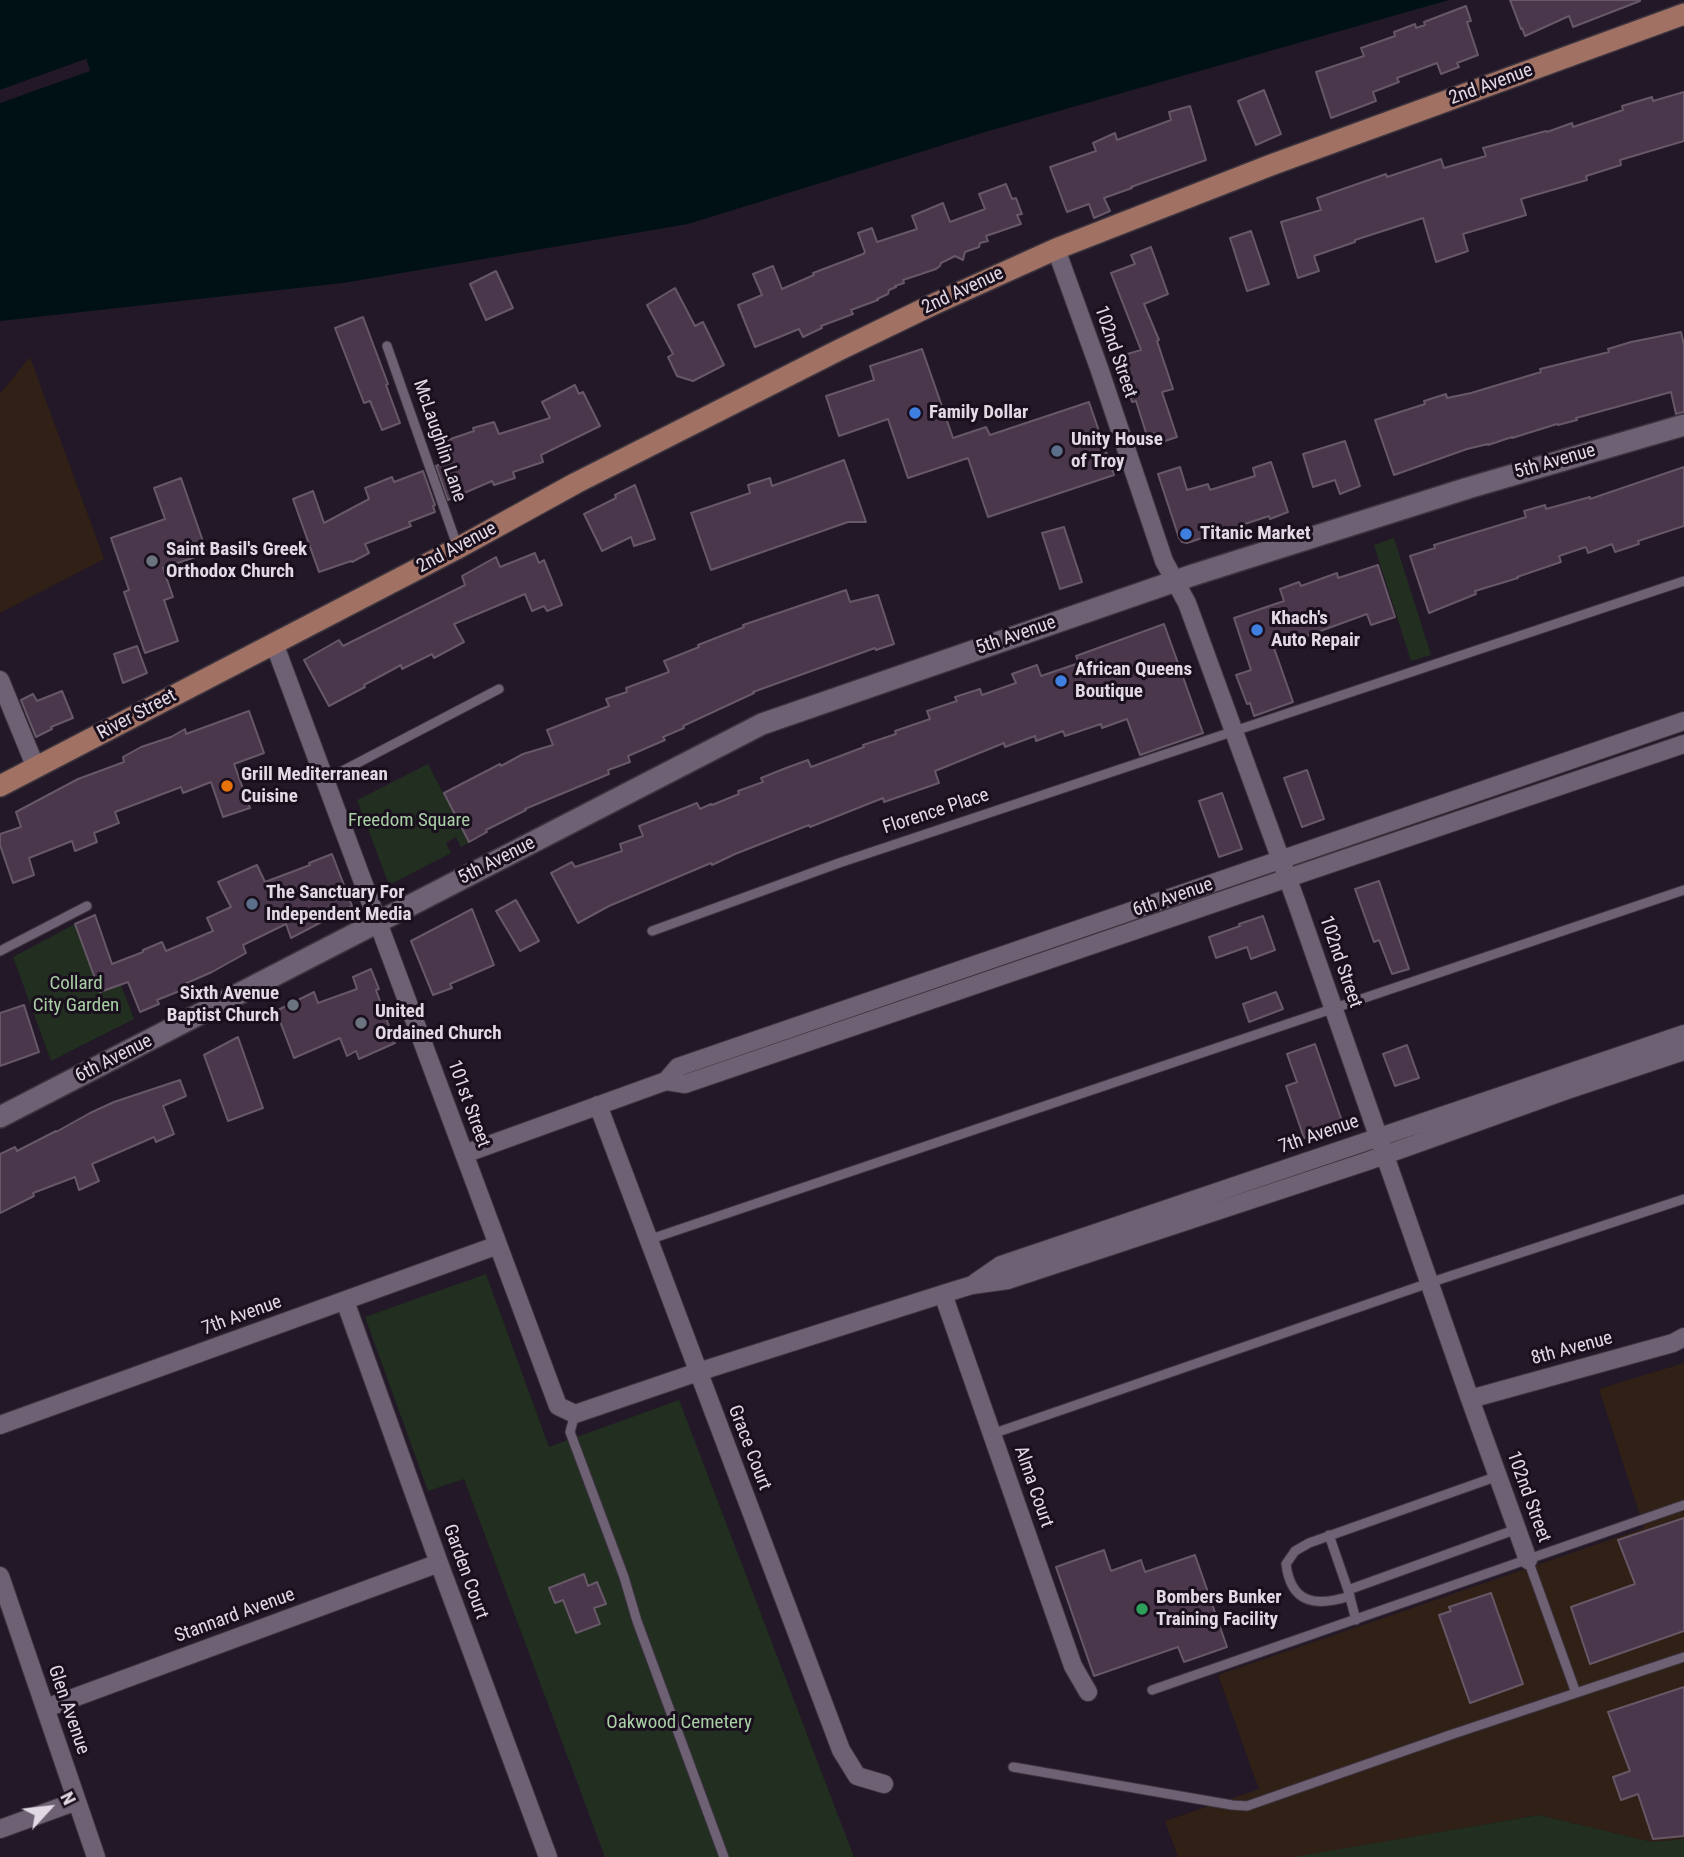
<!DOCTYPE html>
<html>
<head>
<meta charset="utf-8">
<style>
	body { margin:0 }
	#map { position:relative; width:1684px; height:1857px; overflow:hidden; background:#231827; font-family:"Roboto Condensed",sans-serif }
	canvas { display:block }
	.north { position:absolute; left:14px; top:1773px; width:70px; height:70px; -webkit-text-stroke:5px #190f1d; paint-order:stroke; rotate:63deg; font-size:19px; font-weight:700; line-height:28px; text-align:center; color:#e1dae4 }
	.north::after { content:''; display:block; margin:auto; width:24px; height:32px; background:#e1dae4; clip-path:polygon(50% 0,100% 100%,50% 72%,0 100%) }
</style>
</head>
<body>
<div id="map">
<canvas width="1684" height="1857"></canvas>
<div class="north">N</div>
</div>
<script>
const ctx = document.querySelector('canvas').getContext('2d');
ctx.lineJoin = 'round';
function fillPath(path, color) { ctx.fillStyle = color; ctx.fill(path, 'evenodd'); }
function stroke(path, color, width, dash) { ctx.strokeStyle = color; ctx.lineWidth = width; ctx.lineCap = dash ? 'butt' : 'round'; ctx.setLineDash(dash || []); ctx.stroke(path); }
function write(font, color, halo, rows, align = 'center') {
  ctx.font = font + ' "Roboto Condensed",sans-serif'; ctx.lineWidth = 6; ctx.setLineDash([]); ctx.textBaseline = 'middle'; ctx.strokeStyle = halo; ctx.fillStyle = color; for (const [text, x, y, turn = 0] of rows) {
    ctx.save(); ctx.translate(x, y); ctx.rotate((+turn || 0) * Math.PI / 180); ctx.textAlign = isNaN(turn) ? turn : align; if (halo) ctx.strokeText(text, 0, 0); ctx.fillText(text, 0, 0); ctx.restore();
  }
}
fillPath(new Path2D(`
	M30,357L104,559L0,613V394Z
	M1684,1363V1839L1652,1842L1539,1815L1301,1857H1178L1165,1821L1259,1789L1218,1675L1644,1528L1599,1389Z`), '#302016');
fillPath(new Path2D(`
	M1394,538L1431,655L1411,661L1374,545Z
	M428,764L469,843L461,847L456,837L446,843L451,853L389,885L357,800Z
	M75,924L84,945L104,940L134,1019L51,1061L13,957Z
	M486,1274L549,1447L679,1400L854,1857H605L464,1479L428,1491L365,1317Z
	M1539,1815L1652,1842L1684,1839V1857H1294Z`), '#212e20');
fillPath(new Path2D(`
	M0,0H1449L985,132L688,224L343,283L0,321V103L90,70L86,59L0,90Z`), '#001116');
fillPath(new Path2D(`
	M86,59L90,71L0,103V99L86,68L84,63L0,93V90Z`), '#231827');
const building = new Path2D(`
	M1510,0H1640V1L1573,27L1569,16L1525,36L1522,28L1521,29Z
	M1466,6L1471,21L1467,22L1478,55L1457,63L1459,67L1441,74L1437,63L1397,78L1399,82L1373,92L1376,101L1331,118L1316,72L1364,56L1361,48L1395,36L1394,32L1415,24L1416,28L1425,25L1424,22Z
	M1264,90L1281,134L1256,145L1238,101Z
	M1684,92V141L1620,160L1621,165L1586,176L1587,180L1521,199L1526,215L1463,234L1468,251L1436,262L1423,218L1355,240V242L1314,256L1319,271L1298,278L1281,222L1321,210L1317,198L1386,174L1387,177L1441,159L1444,168L1486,156L1483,148L1546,131L1547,132L1572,123L1573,127L1623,110L1622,106L1652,97L1653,101Z
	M1190,106L1206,160L1131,187L1132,188L1104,198L1110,211L1094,218L1089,204L1067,212L1050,167L1096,151L1093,143L1115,133L1117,140L1171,120L1169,112Z
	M1006,184L1012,199L1016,198L1022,214L1017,215L1021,224L986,236L988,241L980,243L979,247L965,252L963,260L955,256L941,263L940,266L936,269L903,280L904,283L895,286L896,287L889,290L888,294L877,299L878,300L851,310L853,314L821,326L822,328L803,337L799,329L755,347L738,305L762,295L753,274L773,266L782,289L814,275L813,273L863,254L865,252L858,233L872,228L877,242L917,229L912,216L943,203L950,222L985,209L979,194Z
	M1251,231L1269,284L1247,291L1230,238Z
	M1151,247L1168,294L1144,304L1159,340L1157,341L1173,389L1162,392L1177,437L1159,443L1155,433L1147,436L1136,401L1132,402L1117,357L1141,350L1111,273L1135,264L1131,255Z
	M496,271L513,308L486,320L470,284Z
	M675,288L695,326L703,322L724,365L693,381L677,376L668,357L673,354L647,305Z
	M363,317L388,384L386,385L400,423L382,430L370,401L364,403L335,328Z
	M1681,332L1684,345V412L1676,414L1671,392L1576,418L1577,420L1558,425L1557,424L1512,438V437L1488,445V444L1467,449L1394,475L1375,420L1425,404L1424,401L1446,394L1447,398L1471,393L1541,372L1540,369L1609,352L1608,349L1631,342Z
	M922,349L953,438L986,427L990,435L1089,402L1114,475L988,517L968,458L908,478L888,419L839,436L826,396L874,380L870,366Z
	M575,385L579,394L583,392L600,426L541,455L543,462L513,472L515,478L494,485L492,481L448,500L436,466L443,463L436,444L474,431L473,428L494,422L499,434L550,418L542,402Z
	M1345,441L1360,486L1340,494L1335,480L1313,487L1303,454Z
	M844,460L866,522H848L711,570L691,513L750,493L748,485L770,478L772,486Z
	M1271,462L1288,512L1270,519L1269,516L1187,543L1182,542L1179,538L1158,474L1180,467L1187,490L1208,484L1210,490L1255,476L1253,468Z
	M1684,467V526L1638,541L1639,544L1615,552L1612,544L1588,553L1586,547L1559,556L1561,562L1517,577L1518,578L1475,591L1476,594L1429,613L1410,556L1435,548L1434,545L1526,517L1524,511L1545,505L1546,509L1590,497V499Z
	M423,471L435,505L433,506L435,512L409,522L411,526L365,544L369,553L352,562L351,561L319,572L293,499L313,491L324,523L369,499L365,488L392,477L394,482Z
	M181,478L207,553L163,568L173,597L164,600L178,641L145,653L124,592L129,590L111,538L165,519L154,488Z
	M635,485L655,539L634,546L631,537L602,551L584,514L616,498L615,495Z
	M1064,527L1082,582L1060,589L1042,533Z
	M535,553L539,563L544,560L562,605L547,611L544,606L532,611L525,594L454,624L464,642L434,658L432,654L402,669L401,665L364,685L365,687L329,706L304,660L339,640L343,646L465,585L462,576L496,557L500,567Z
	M1378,565L1395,617L1371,625L1367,614L1274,648L1293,702L1254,716L1250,703L1247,704L1236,675L1251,670L1234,618L1284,601L1280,589L1299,582L1301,586L1337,573L1338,578Z
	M846,590L850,602L878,595L894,644L876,650L875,648L753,692L754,693L683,726L684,728L663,737L665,740L628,756L630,762L608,770L609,774L525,809L526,810L486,830L487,832L469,842L444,793L500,764L501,766L523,754L553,745L547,730L609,706L606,699L627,692L626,688L669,672L664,661L699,647L698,645L744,627L743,625Z
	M1164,624L1203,733L1140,755L1127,719L1102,728L1101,724L1065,736L1063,731L1036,741L1035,736L1005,747L1004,743L935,771L939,783L884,802L883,798L810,827L809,825L735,854L712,865L711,863L609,906L578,923L551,873L572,862L575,867L622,851L620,844L643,836L639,826L697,803L700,809L711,804L712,805L739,794L738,791L763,782L761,778L786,768L808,760L811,767L864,747L863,745L896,734L895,731L930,719L927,711L957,701L955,697L980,689L982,695L1016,683L1012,674L1037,665L1041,676L1079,663L1076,656Z
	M137,646L147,673L123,683L114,654Z
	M62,691L73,718L51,727L52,729L36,737L21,700L33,694L37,701Z
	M249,711L264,753L234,764L250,808L223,817L211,782L183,793L181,787L115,812L119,823L94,833L97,842L75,851L72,841L29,858L34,875L13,883L0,845V834L21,827L16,812L78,779L124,762L123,757L141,747L171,737L185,729L186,734Z
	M1307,770L1324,819L1302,827L1284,778Z
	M1222,793L1242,849L1219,857L1199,801Z
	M332,854L352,906L291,938L286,924L243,945L246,953L212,972L180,986L182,990L157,1000L159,1004L140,1012L128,982L100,992L75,924L95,915L112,964L143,952V950L162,942L166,951L213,931L207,918L231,907L218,882L257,865L265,882L310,865L309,863Z
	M1379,881L1409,969L1392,974L1379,940L1374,942L1355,889Z
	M516,900L539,941L520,951L496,911Z
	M472,909L494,965L450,984L452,988L433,995L411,941Z
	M1263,916L1275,950L1251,959L1247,947L1216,958L1209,937L1240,926L1239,924Z
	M371,969L379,989L376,990L395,1043L359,1059L356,1051L347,1056L340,1038L294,1058L276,1011L314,992L318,1003L357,989L353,977Z
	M1276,992L1283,1009L1249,1022L1243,1004Z
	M24,1005L39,1052L0,1066V1013Z
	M238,1037L263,1108L228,1121L204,1055Z
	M1315,1044L1343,1124L1304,1138L1286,1086L1297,1082L1287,1054Z
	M1407,1045L1419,1078L1395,1086L1383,1054Z
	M180,1080L186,1096L163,1106L174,1134L156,1142L154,1137L92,1164L99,1181L79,1190L75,1177L33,1193L34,1196L0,1213V1154L15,1147L17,1151L56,1131V1132L90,1113L114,1102Z
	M1684,1518V1631L1590,1664L1571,1607L1635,1584L1618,1540Z
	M1104,1550L1111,1571L1141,1560L1145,1572L1195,1555L1227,1647L1184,1662L1178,1647L1094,1676L1056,1567Z
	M584,1574L588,1586L597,1582L606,1604L594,1608L600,1624L576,1633L563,1600L555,1603L549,1588Z
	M1491,1593L1523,1684L1470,1703L1439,1615L1451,1611L1449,1607Z
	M1684,1687V1836L1653,1839L1638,1794L1621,1800L1613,1777L1630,1771L1608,1712Z`);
fillPath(building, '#4a374b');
stroke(building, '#675867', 2);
const lane = new Path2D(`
	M387,346L458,548
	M325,780L499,689
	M652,931L839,863L1684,581
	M0,951L87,906
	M648,1240L1684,890
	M575,1414L570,1432L624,1577L637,1621L724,1857
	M992,1434L1429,1283L1684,1199
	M1329,1535L1348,1590L1356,1620
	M1528,1560L1576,1693
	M1348,1590L1517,1529
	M1350,1596C1316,1607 1291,1604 1286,1564L1295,1551L1309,1543L1498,1476
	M1152,1690L1684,1505
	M1013,1767L1232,1805L1247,1806L1450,1735L1684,1657`);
const street = new Path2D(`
	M1056,249L1099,368L1164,561L1187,603L1297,904L1470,1399L1528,1560
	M274,643L558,1406L575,1414L698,1372L943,1294L972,1285L1008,1280L1368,1161L1567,1090L1684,1051
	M0,680L36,768
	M666,1081L678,1067L1684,721
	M598,1105L841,1750L857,1776L884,1784
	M464,1154L666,1081L685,1084L1288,878L1684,744
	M975,1283L1001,1265L1684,1034
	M943,1294L1073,1666L1088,1692
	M345,1301L439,1563L548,1857
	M1470,1399L1673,1343L1684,1337
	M0,1425L498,1245
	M0,1576L96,1857
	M46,1708L439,1563
	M0,1829L77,1801`);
const secondary = new Path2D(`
	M0,1117L762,724L1193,575L1468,488L1684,425`);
const primary = new Path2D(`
	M0,786L458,548L576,483L839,350L932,305L1056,249L1271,165L1684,14`);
stroke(lane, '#3b333e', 11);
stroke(street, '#3b333e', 20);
stroke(secondary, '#3b333e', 24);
stroke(primary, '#3b333e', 24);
stroke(lane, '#6e6173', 9);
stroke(street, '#6e6173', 18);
stroke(secondary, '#6e6173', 21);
stroke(primary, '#a17264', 21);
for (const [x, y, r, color] of [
	[915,413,7,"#3f7fe0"],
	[1057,451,7,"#5c6f8a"],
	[1186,534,7,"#3f7fe0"],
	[152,561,7,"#6b7280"],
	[1257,630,7,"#3f7fe0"],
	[1061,681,7,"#3f7fe0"],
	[227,786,7,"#e8710a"],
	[252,904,7,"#5c6f8a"],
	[293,1005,7,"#6b7280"],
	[361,1023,7,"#6b7280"],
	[1142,1609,7,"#2e9e5b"]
]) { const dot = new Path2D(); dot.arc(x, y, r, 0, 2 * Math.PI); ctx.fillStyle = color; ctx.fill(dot); stroke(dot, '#190f1d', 2.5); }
write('19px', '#e1dae4', '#190f1d', [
	["2nd Avenue",1491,85,-20],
	["2nd Avenue",963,291,-25],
	["102nd Street",1115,352,71],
	["McLaughlin Lane",439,441,71],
	["5th Avenue",1555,462,-16],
	["2nd Avenue",457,548,-28],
	["5th Avenue",1016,636,-19],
	["River Street",137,715,-28],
	["Florence Place",936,812,-18],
	["5th Avenue",497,861,-27],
	["6th Avenue",1173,898,-19],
	["102nd Street",1340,962,71],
	["6th Avenue",114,1059,-27],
	["101st Street",468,1104,70],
	["7th Avenue",1319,1135,-19],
	["7th Avenue",242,1316,-20],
	["8th Avenue",1572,1349,-15],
	["Grace Court",749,1448,69],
	["Alma Court",1033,1487,71],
	["102nd Street",1528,1497,70],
	["Garden Court",465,1572,70],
	["Stannard Avenue",235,1616,-20],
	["Glen Avenue",68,1710,71]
]);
write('bold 19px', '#e1dae4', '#190f1d', [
	["Family Dollar",929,413],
	["Unity House",1071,440],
	["of Troy",1071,462],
	["Titanic Market",1200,534],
	["Saint Basil's Greek",166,550],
	["Orthodox Church",166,572],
	["Khach's",1271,619],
	["Auto Repair",1271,641],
	["African Queens",1075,670],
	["Boutique",1075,692],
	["Grill Mediterranean",241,775],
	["Cuisine",241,797],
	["The Sanctuary For",266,893],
	["Independent Media",266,915],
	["Sixth Avenue",279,994,"right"],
	["Baptist Church",279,1016,"right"],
	["United",375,1012],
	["Ordained Church",375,1034],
	["Bombers Bunker",1156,1598],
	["Training Facility",1156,1620]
], 'left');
write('19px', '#a9cfa5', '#190f1d', [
	["Freedom Square",409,821],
	["Collard",76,984],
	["City Garden",76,1006],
	["Oakwood Cemetery",679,1723]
]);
</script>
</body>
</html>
